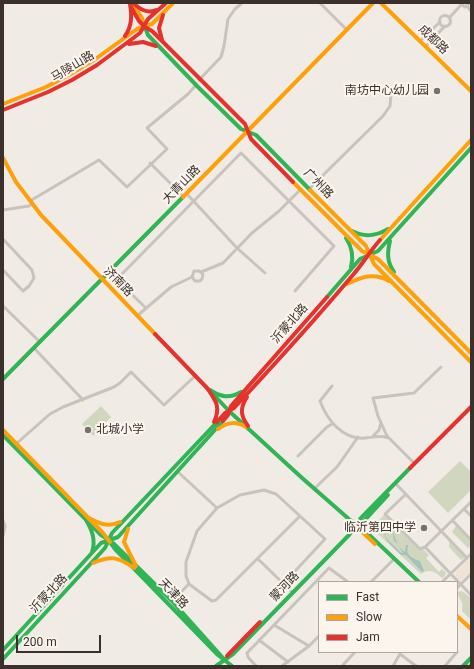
<!DOCTYPE html>
<html>
<head>
<meta charset="utf-8">
<style>
	body { margin:0 }
	#map { position:relative; width:474px; height:669px; overflow:hidden; background:#f0ebe5; font-family:Roboto,sans-serif }
	canvas { display:block }
	.frame { position:absolute; inset:0; border:4px solid #3b302b; pointer-events:none }
	.legend { position:absolute; left:318px; top:581px; width:140px; height:72px; box-sizing:border-box; background:#fbf5ee; border:1px solid #aea6a0; margin:0; padding:5px 7px; list-style:none; font-size:12px; color:#3b302b }
	.legend li { display:flex; align-items:center; gap:8px; height:20px }
	.legend b { width:20px; border:1px solid #aea6a0 }
	.scale { position:absolute; left:16px; top:635px; width:85px; height:18px; box-sizing:border-box; border:2px solid #3b302b; border-top:0; padding-left:5px; font-size:12px; line-height:14px; white-space:nowrap; color:#3b302b; -webkit-text-stroke:3px #fbf5ee; paint-order:stroke }
</style>
</head>
<body>
<div id="map">
<canvas width="474" height="669"></canvas>
<div class="frame"></div>
<ul class="legend">
<li><b style="height:5px;background:#30b455"></b>Fast</li>
<li><b style="height:5px;background:#ff9f0a"></b>Slow</li>
<li><b style="height:5px;background:#e5322d"></b>Jam</li>
</ul>
<div class="scale">200 m</div>
</div>
<script>
const ctx = document.querySelector('canvas').getContext('2d');
ctx.lineJoin = 'round';
function fillPath(path, color) { ctx.fillStyle = color; ctx.fill(path, 'evenodd'); }
function stroke(path, color, width, dash) { ctx.strokeStyle = color; ctx.lineWidth = width; ctx.lineCap = dash ? 'butt' : 'round'; ctx.setLineDash(dash || []); ctx.stroke(path); }
function write(font, color, halo, rows, align = 'center') {
  ctx.font = font + ' Roboto,"Noto Sans SC",sans-serif'; ctx.lineWidth = 4; ctx.setLineDash([]); ctx.textBaseline = 'middle'; ctx.strokeStyle = halo; ctx.fillStyle = color; for (const [text, x, y, turn = 0] of rows) {
    ctx.save(); ctx.translate(x, y); ctx.rotate((+turn || 0) * Math.PI / 180); ctx.textAlign = isNaN(turn) ? turn : align; if (halo) ctx.strokeText(text, 0, 0); ctx.fillText(text, 0, 0); ctx.restore();
  }
}
fillPath(new Path2D(`
	M101,406L111,417L93,436L82,424Z
	M460,461L471,472V490L448,513L428,492Z
	M384,515L418,549L424,550L429,555L426,558L439,572L442,569L446,573L444,577L442,578C435,572 430,568 421,574L378,534L377,522Z
	M456,526L471,542V546L468,548L452,532Z
	M449,541L465,557L461,560L449,547Z
	M462,591L471,598V620L462,611C464,601 459,600 457,592Z`), '#d1d6bf');
fillPath(new Path2D(`
	M471,557V571L463,578L460,580L457,579L455,576L456,572Z`), '#eee3d5');
fillPath(new Path2D(`
	M392,529H393C394,537 398,548 405,552L406,545H408L407,552C410,557 414,559 420,561L424,571L422,572L406,555H401L387,541L383,531L387,539L401,553H403L397,543L394,541Z`), '#a1c2c1');
stroke(new Path2D(`
	M320,3L347,30
	M460,3L465,7L470,3
	M467,6L471,11
	M439.5 21a5.5 5.5 0 1 1 11 0a5.5 5.5 0 1 1-11 0Z
	M450,17L461,5
	M421,40L440,22
	M427,45L445,26
	M199,80L221,57L224,46L228,19L235,9L242,3
	M150,163L184,197
	M309,189L383,116L390,106L391,94L399,86
	M187,194L237,248L265,273
	M30,201L99,160L127,187L167,149L147,128L188,94L196,85
	M3,210L29,206L33,204
	M3,239L32,270L34,278L29,286L23,291L3,270
	M201,272L223,263L252,233L279,211L300,190
	M3,306L40,342
	M146,308L119,282L121,275L241,153L334,246L295,291
	M137,316L171,287L192,277L194,271H199L203,274L202,279L200,281H195L192,277
	M34,348L83,400
	M332,386L320,401C327,420 343,440 365,438C376,437 379,435 389,438
	M373,436L379,430L381,423
	M16,444L50,414L63,407L114,387L120,383L131,372L164,405L195,376
	M298,456L327,427L332,424
	M415,464L387,436L378,416L373,398L414,393L441,367
	M178,472L217,508
	M397,485L467,558
	M315,488L337,467L358,437
	M406,494L385,514L420,549L425,547
	M471,502L425,547L471,595
	M464,509L471,516
	M3,520L5,526L3,536
	M452,520L471,540
	M258,559L291,591
	M371,582L393,560
	M442,582L471,554
	M283,584L325,539L276,494L264,490L240,495L217,508L197,531L186,562V576L189,584L212,601L216,600L300,516
	M457,588L471,574
	M172,601L189,584
	M274,625L309,646
	M259,640L288,662
	M256,666L248,657L247,653L329,568L348,582
	M282,666L309,646L319,636
	M342,666L355,652
	M393,666L400,654L416,666
	M445,666L457,652`), '#c9c3be', 3);
stroke(new Path2D(`
	M145,27L148,35L198,87L241,129L256,135L310,190
	M352,231C365,238 376,236 388,229
	M346,238C352,247 354,256 351,267
	M390,241C387,253 387,262 394,272
	M327,297L360,259L378,251L471,148
	M3,379L183,197
	M210,390C221,397 229,399 241,392
	M213,394L229,411L301,477L350,520L364,530L419,582
	M3,435L101,535L106,538
	M86,520C92,530 96,540 92,552
	M358,524L364,521L388,495
	M110,542L115,549L218,655L232,666
	M113,543L172,601L223,658
	M3,650L101,543L118,537L223,421
	M3,659L105,548L112,533L217,422
	M216,666L233,654L349,535L361,518L410,468
	M463,666L471,658`), '#30b455', 4);
stroke(new Path2D(`
	M381,3L471,91
	M133,4L142,18L144,25
	M3,104L46,87L69,75L94,60L137,29L152,24L173,3
	M3,158L16,182L41,215L155,334
	M293,182L362,251L378,259L471,353
	M310,190L366,246L374,264L471,362
	M183,197L373,3
	M380,240L471,140
	M347,284C361,277 374,272 389,281
	M218,429C228,422 236,421 246,427
	M3,430L103,533L110,542
	M87,517C98,523 108,528 120,522
	M358,528L375,544
	M128,529L124,542L136,566
	M93,563C111,555 118,557 134,568
	M457,616L471,629
	M470,666L471,665`), '#ff9f0a', 4);
stroke(new Path2D(`
	M133,3C140,9 147,14 156,10
	M131,7L139,21L145,27
	M145,27L152,31L245,124L251,139L293,182
	M125,36C132,26 132,16 130,4
	M162,40L159,28L163,15
	M129,44L143,42L156,46
	M3,110L48,92L72,80L97,65L140,33L148,19L166,3
	M155,334L208,389
	M207,388C216,401 221,407 214,422
	M247,397C240,408 240,415 248,426
	M223,421L228,415L231,406L327,297
	M217,422L225,413L234,408C274,365 314,321 352,276C362,265 370,251 380,240
	M410,468L471,407
	M227,656L260,622`), '#e5322d', 4);
for (const [x, y, r, color] of [
	[437,91,4,"#7a716c"],
	[88,430,4,"#7a716c"],
	[424,528,4,"#7a716c"]
]) { const dot = new Path2D(); dot.arc(x, y, r, 0, 2 * Math.PI); ctx.fillStyle = color; ctx.fill(dot); stroke(dot, '#fbf5ee', 1.5); }
write('12px', '#3b302b', '#fbf5ee', [
	["成都路",433,40,44],
	["马陵山路",73,67,-31],
	["广州路",318,184,46],
	["大青山路",182,185,-46],
	["济南路",118,282,46],
	["沂蒙北路",290,324,-49],
	["蒙河路",285,587,-46],
	["沂蒙北路",49,594,-47],
	["天津路",173,594,46]
]);
write('12px', '#3b302b', '#fbf5ee', [
	["南坊中心幼儿园",429,91],
	["北城小学",96,430,"left"],
	["临沂第四中学",416,528]
], 'right');
</script>
</body>
</html>
